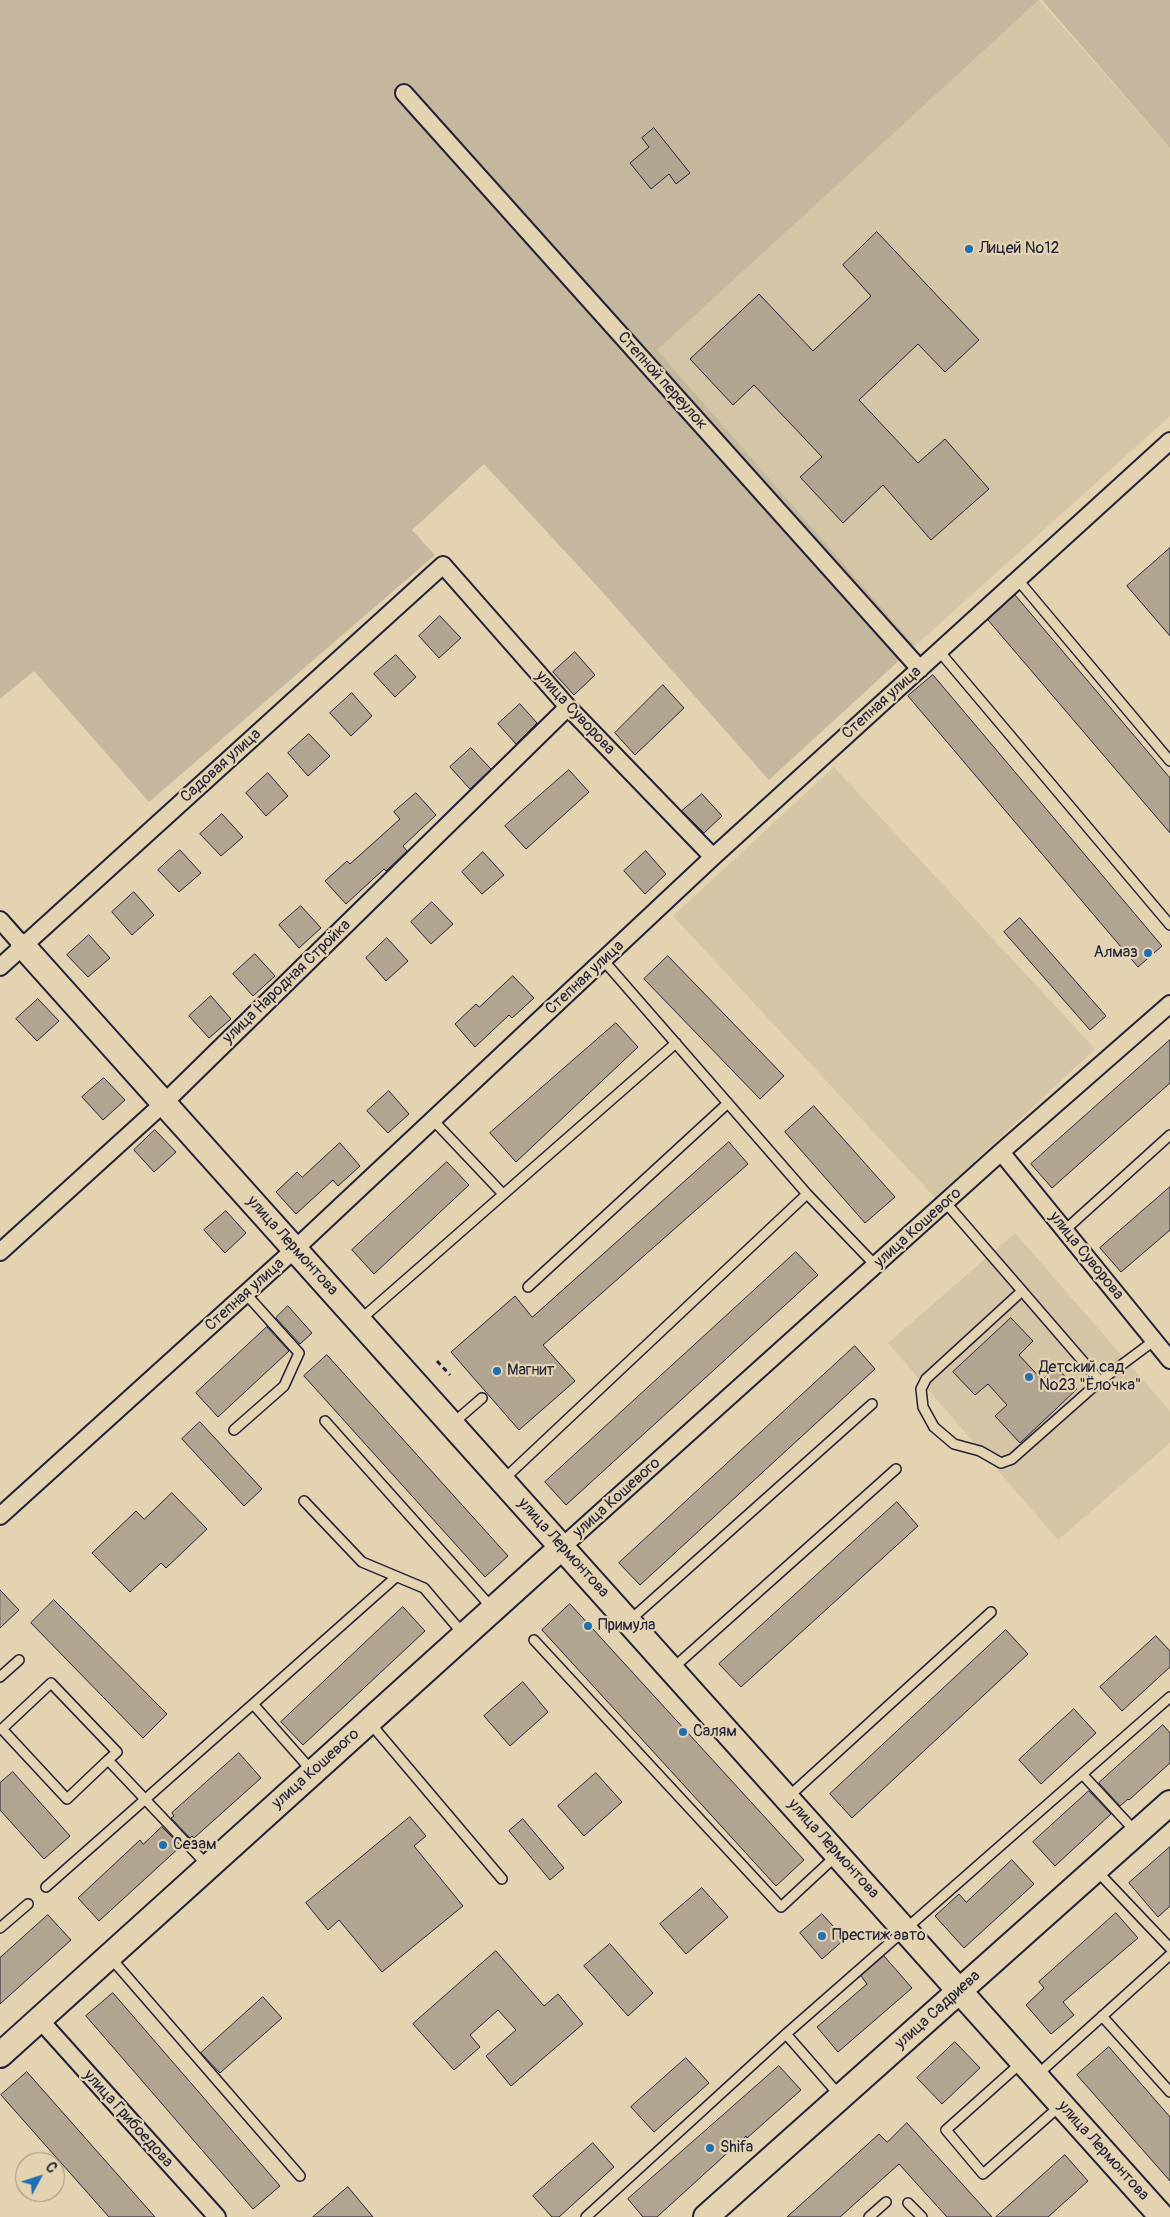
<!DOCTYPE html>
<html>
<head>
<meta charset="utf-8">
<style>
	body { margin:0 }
	#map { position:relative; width:1170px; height:2217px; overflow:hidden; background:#e4d3b0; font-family:Pangolin,sans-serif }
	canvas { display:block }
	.north { position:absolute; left:15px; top:2152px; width:50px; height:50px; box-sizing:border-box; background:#e4d3b0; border:1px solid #968c81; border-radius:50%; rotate:50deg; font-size:14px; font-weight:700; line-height:20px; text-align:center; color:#22223b }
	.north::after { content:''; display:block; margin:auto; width:18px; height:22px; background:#1f6fb2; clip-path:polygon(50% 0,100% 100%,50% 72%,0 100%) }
</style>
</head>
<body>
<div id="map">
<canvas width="1170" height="2217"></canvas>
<div class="north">С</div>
</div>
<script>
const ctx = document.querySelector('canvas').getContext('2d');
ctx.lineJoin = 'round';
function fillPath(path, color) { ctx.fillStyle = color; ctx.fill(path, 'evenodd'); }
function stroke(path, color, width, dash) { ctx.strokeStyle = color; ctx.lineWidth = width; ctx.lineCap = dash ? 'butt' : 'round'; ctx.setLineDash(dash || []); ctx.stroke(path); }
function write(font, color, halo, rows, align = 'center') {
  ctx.font = font + ' Pangolin,sans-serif'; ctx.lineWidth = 4.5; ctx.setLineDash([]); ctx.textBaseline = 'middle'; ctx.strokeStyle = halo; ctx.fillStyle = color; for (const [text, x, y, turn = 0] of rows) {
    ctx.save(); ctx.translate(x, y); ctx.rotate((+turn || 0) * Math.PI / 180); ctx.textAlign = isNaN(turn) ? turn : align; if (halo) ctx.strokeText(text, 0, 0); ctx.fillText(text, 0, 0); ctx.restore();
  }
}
fillPath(new Path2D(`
	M1039,0L1170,148V416L915,646L656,350Z
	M834,767L1095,1049L935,1198L673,916Z
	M1015,1233L1170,1411V1443L1058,1540L888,1343Z`), '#d5c5a7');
fillPath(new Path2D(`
	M0,0H1039L657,350L915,646L769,780L598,587L484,464L412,530L435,555L149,802L34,671L0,699Z
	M1042,0H1170V148Z`), '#c5b79d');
const building = new Path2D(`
	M654,128L690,173L676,184L669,174L651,189L630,163L649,147L642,138Z
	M877,232L979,340L945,372L918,344L859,400L918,463L945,439L989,489L931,540L883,485L843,523L800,477L822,457L754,385L733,405L690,359L759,294L813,351L871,296L843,265Z
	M1170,548V636L1127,586Z
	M1015,595L1170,778V833L988,620Z
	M440,616L461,638L439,658L419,636Z
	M575,652L595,675L574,695L553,672Z
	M396,655L416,677L395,697L374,674Z
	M933,675L1162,946L1138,967L908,696Z
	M663,685L684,708L635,755L615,733Z
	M352,693L372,716L351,736L330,713Z
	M520,704L537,723L516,744L498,724Z
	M309,734L330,756L308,776L288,753Z
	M471,748L491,769L470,789L450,767Z
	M569,770L589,792L526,849L505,826Z
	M268,773L288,796L266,816L246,793Z
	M416,793L436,815L403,846L407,851L386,871L384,869L346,904L325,881L347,861L350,864L400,819L394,812Z
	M702,794L722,816L704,833L682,811Z
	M222,814L243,837L221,856L200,834Z
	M180,850L201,873L179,892L158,870Z
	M646,851L666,874L645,894L624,871Z
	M483,852L504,875L482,894L462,872Z
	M134,892L154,915L132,935L112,912Z
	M432,902L453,924L431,944L411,922Z
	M301,906L321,928L299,948L279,925Z
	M1020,918L1106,1016L1090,1030L1004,932Z
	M89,935L110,958L88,977L67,955Z
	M387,938L408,961L386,981L366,958Z
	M255,954L275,976L253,996L233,974Z
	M668,956L784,1076L760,1099L644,979Z
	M513,976L534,998L512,1018L509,1015L475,1047L455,1024L476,1004L479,1007Z
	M211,996L231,1019L209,1038L189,1016Z
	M38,999L59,1021L37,1041L16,1019Z
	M616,1023L638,1047L516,1162L490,1133Z
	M1170,1040V1083L1052,1188L1031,1164Z
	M104,1078L125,1100L103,1120L82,1097Z
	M389,1091L409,1114L388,1133L367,1111Z
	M814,1106L895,1197L865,1223L785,1132Z
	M155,1130L176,1152L154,1172L134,1150Z
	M729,1142L748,1164L543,1345L575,1381L519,1430L451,1352L515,1296L532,1317Z
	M340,1143L360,1166L338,1186L333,1180L296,1214L276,1192L297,1172L302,1177Z
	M447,1162L469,1185L374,1274L352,1250Z
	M1170,1187V1230L1121,1272L1100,1248Z
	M226,1211L246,1233L225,1253L204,1230Z
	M796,1252L818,1275L566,1505L545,1482Z
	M288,1306L312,1333L300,1344L276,1318Z
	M1011,1318L1033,1341L1019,1355L1042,1380L1056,1367L1077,1389L1020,1443L995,1416L1007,1405L988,1384L975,1395L953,1372Z
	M267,1327L289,1351L218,1417L196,1393Z
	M855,1346L875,1369L640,1585L619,1563Z
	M327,1355L508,1556L485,1577L304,1376Z
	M200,1422L262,1489L244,1506L182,1439Z
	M172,1493L207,1529L166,1568L161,1563L130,1592L92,1553L136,1511L144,1519Z
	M897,1502L918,1526L741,1687L719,1664Z
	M0,1590L19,1610L0,1628Z
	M54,1600L167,1714L143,1738L31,1623Z
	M570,1604L804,1860L776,1886L542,1630Z
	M403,1607L425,1631L303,1745L281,1722Z
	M1006,1630L1028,1654L852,1818L830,1794Z
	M1156,1636L1170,1651V1667L1122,1711L1100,1687Z
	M523,1682L548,1712L510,1746L484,1716Z
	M1074,1709L1096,1733L1041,1784L1019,1760Z
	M1163,1725L1170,1733V1763L1129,1800L1128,1799L1120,1806L1099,1783Z
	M239,1753L261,1778L194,1838L192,1836L190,1838L171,1818L174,1816L172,1813Z
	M13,1772L70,1836L44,1859L0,1810V1783Z
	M596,1773L622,1802L584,1836L558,1806Z
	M1089,1791L1111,1814L1055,1866L1033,1842Z
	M410,1817L426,1836L414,1846L463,1906L382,1972L339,1920L328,1930L306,1903Z
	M523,1819L564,1868L550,1880L509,1831Z
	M162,1827L181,1846L99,1921L78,1898L140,1840L143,1844Z
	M1170,1847V1906L1158,1917L1129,1883Z
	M1012,1860L1034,1884L964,1948L935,1916L959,1894L966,1902Z
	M702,1888L728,1917L686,1954L660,1924Z
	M1116,1913L1138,1938L1063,2002L1074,2015L1051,2034L1026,2005L1044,1988L1039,1982Z
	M822,1914L845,1939L822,1959L800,1933Z
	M48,1915L71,1940L0,2004V1958Z
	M610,1944L653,1993L628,2016L584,1966Z
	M496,1951L544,2006L558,1994L583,2024L511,2086L486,2056L516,2030L498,2010L470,2035L480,2047L454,2070L413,2024Z
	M884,1956L912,1988L838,2052L817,2027L867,1984L861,1976Z
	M113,1993L280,2186L253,2209L86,2016Z
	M263,1997L282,2018L220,2073L201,2053Z
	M955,2042L980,2068L942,2104L917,2078Z
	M1109,2047L1170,2117V2181L1077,2075Z
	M686,2058L709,2083L654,2132L631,2107Z
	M779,2066L801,2090L747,2138L746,2136L657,2217H643L628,2199Z
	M27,2072L155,2217H109L1,2095Z
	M907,2123L992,2217H947L899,2164L840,2217H787L879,2134L887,2142Z
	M593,2143L614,2167L559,2217H552L533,2196Z
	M1065,2155L1088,2181L1048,2217H996Z
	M348,2187L373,2217H313Z`);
fillPath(building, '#b1a591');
stroke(building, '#22223b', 1);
const lane = new Path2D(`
	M1018,580L1170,761
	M939,651L1170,925
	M604,961L807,1194L876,1266
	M433,1120L503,1194
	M946,1203L1100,1381L1155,1340
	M1065,1230L1170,1135
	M528,1287L728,1103
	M1022,1291L926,1379L921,1389L923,1407L934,1427L954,1444L980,1451L1001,1463L1012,1459L1100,1381
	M360,1320L676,1043
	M325,1421L493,1609
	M452,1424L482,1398
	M234,1430L284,1386L299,1353L246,1294
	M503,1480L807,1194
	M304,1501L362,1562L424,1588L464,1635
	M629,1621L872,1404
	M534,1640L781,1907L837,1855
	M672,1669L896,1469
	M0,1677L19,1660
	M370,1723L502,1879
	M108,1760L67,1799L2,1729L51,1683L117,1752L108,1760L208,1866
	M312,1771L253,1704L396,1577
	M1083,1775L1135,1831
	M787,1798L991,1612
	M1096,1870L1170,1948
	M46,1887L253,1704
	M0,1928L28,1904
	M110,1957L300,2176
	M1102,2016L1170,2092
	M786,2034L840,2096
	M1022,2062L946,2130L983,2174L1061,2105
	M1036,2076L1170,1955
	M908,2203L922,2217
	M586,2217L786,2034L1170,1697
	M869,2217L886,2202`);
const street = new Path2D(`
	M404,93L920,669
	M0,920L23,946
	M0,967L443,565L568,707L713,857
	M1001,1152L1170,1360
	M0,1252L164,1103L568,707
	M0,1516L295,1249L713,857L1170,441
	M562,1547L1001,1152L1170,1004
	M40,2020L217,2217`);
const secondary = new Path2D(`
	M23,946L1162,2217
	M0,2055L562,1547
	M706,2217L1170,1803`);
stroke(lane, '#22223b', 12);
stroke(street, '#22223b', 20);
stroke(secondary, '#22223b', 28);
stroke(new Path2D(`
	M437,1361L450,1375`), '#22223b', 3, [5, 4]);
stroke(lane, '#e4d3b0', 9);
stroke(street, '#e4d3b0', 16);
stroke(secondary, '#e4d3b0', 24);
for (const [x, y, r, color] of [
	[969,249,5,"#1f6fb2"],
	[1148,953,5,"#1f6fb2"],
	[497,1371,5,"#1f6fb2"],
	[1029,1377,5,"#1f6fb2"],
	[588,1626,5,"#1f6fb2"],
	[683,1732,5,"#1f6fb2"],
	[163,1845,5,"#1f6fb2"],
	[822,1936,5,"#1f6fb2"],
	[710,2148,5,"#1f6fb2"]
]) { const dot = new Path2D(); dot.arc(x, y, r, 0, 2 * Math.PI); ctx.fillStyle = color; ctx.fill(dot); stroke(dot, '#e4d3b0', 2); }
write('16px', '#22223b', '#e4d3b0', [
	["Лицей №12",979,249],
	["Алмаз",1138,953,"right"],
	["Детский сад",1039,1368],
	["№23 \"Ёлочка\"",1039,1386],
	["Магнит",507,1371],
	["Примула",598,1626],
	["Салям",693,1732],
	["Сезам",173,1845],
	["Престиж авто",832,1936],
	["Shifa",720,2148]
], 'left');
write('16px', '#22223b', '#e4d3b0', [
	["Степной переулок",662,381,48],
	["Степная улица",882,703,-42],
	["улица Суворова",575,713,47],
	["Садовая улица",221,766,-42],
	["Степная улица",585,978,-43],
	["улица Народная Стройка",287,982,-44],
	["улица Кошевого",918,1228,-42],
	["улица Лермонтова",292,1246,48],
	["улица Суворова",1086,1256,51],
	["Степная улица",245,1295,-42],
	["улица Кошевого",617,1498,-42],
	["улица Лермонтова",563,1548,48],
	["улица Кошевого",316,1769,-42],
	["улица Лермонтова",833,1849,48],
	["улица Садриева",938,2010,-42],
	["улица Грибоедова",128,2119,48],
	["улица Лермонтова",1103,2151,48]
]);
</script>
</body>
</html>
